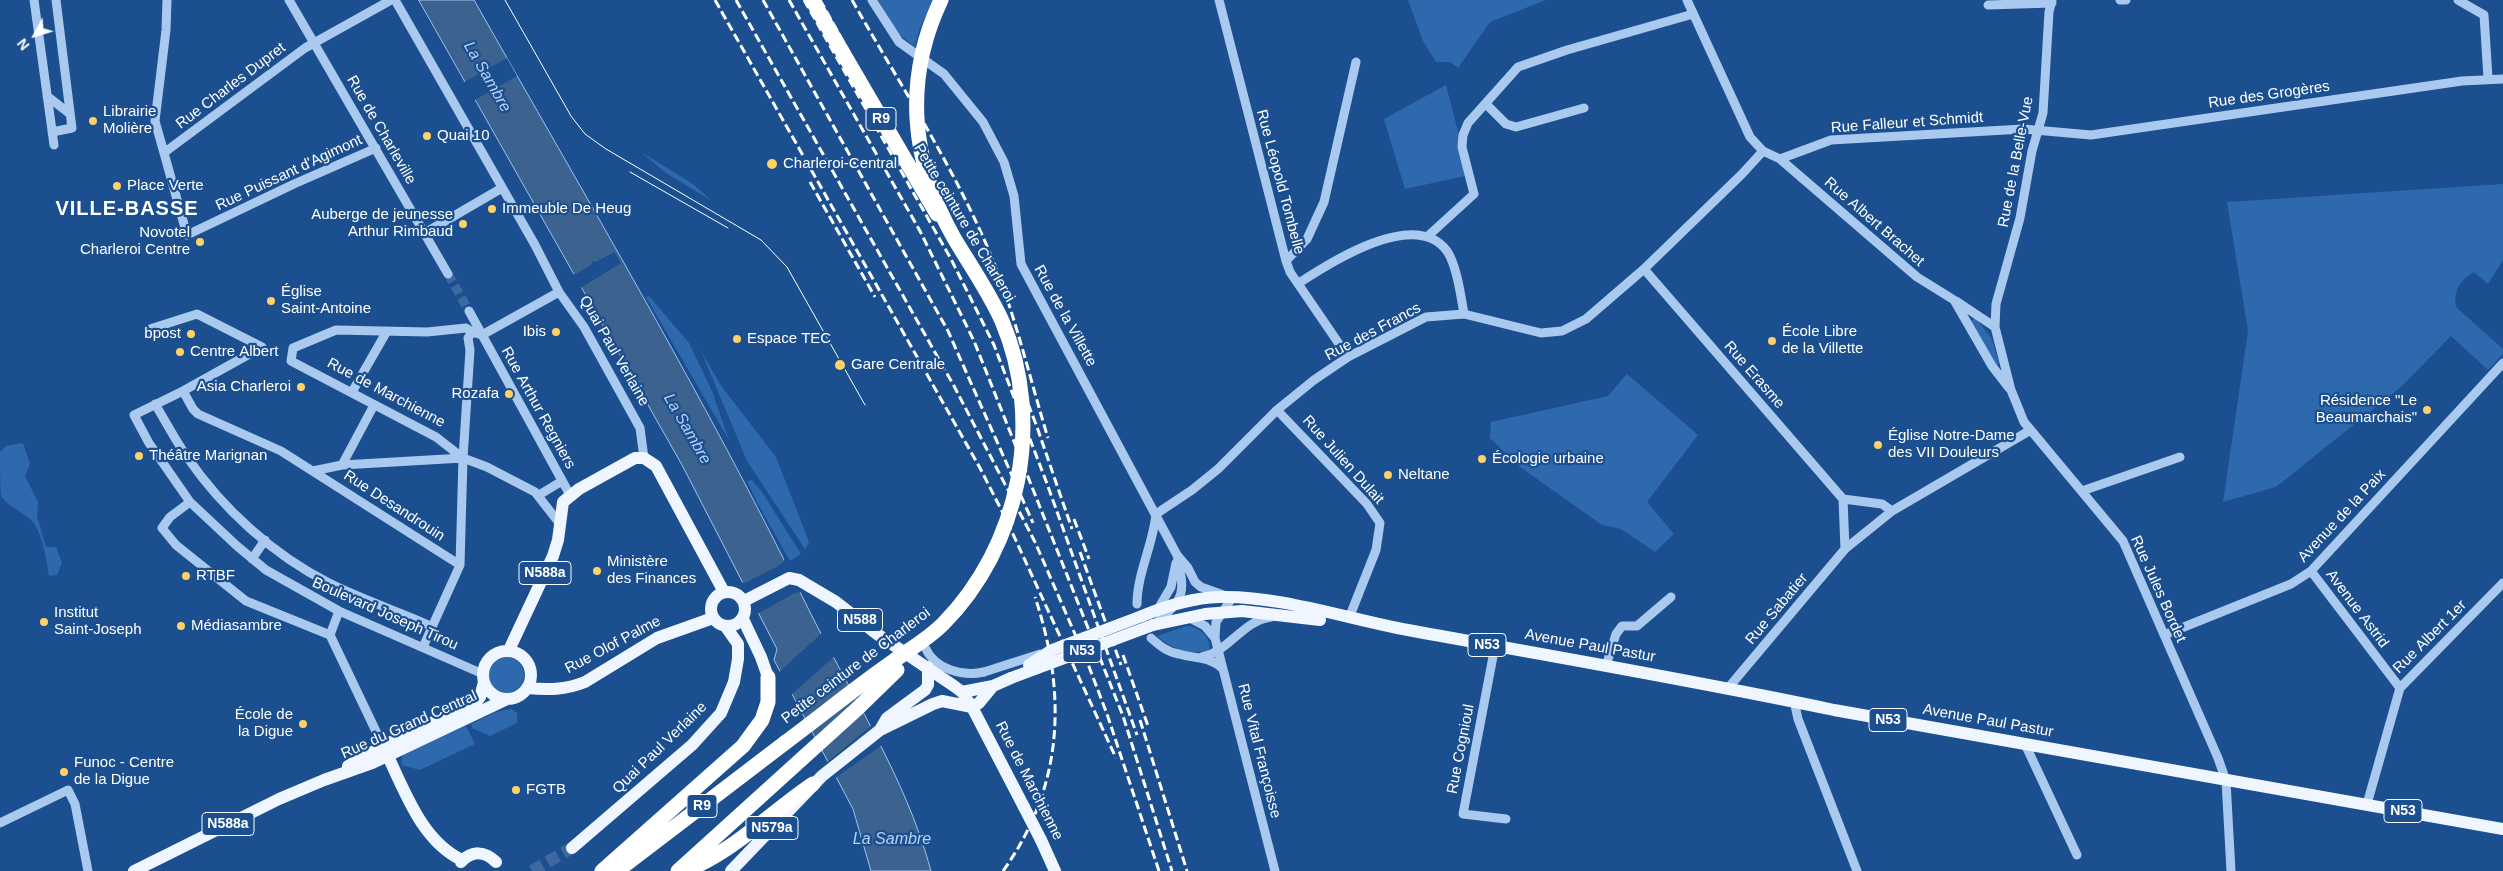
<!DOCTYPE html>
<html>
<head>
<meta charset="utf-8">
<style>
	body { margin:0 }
	#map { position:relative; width:2503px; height:871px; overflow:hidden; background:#1b4f8f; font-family:Arial,sans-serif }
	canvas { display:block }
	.north { position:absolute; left:10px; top:10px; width:50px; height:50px; -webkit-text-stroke:4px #1b4f8f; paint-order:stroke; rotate:231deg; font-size:14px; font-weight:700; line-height:20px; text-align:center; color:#fff }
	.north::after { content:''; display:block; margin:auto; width:18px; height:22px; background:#fff; clip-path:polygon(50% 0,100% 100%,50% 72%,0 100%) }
</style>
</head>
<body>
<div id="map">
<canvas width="2503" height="871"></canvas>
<div class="north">N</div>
</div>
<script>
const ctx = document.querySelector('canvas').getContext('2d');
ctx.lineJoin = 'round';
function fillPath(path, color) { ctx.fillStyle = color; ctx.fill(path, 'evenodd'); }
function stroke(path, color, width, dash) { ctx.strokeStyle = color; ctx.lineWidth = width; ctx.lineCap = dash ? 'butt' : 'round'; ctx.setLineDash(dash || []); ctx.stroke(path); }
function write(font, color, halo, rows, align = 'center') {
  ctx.font = font + ' Arial,sans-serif'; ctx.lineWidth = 4.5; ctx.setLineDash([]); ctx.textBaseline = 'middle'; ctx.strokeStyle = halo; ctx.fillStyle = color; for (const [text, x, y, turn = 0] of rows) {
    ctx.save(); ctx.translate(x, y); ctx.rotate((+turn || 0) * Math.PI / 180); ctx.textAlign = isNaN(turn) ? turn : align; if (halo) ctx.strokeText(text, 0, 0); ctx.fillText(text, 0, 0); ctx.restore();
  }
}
fillPath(new Path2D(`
	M878,0H933L919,30L915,47L896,32Z
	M1408,0H1546L1490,22L1458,68L1450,62H1436L1423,41Z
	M1446,85L1462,147L1465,176L1405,189L1384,119Z
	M641,152L693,184L712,201L666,173Z
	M2503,184V260L2488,284L2474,272C2459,281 2454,290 2456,307L2503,349V354L2488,370L2451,336L2402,386L2276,487L2223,502L2248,331L2227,202Z
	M649,296L689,343L712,391L729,440L646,297Z
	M1975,317L1992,339L1999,364L1997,366L1970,322Z
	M701,351L722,387L776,457L806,534L809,543L805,549L747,461Z
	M1627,374L1698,435L1647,502L1674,534L1655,552L1621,529L1602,525L1520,467L1490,438L1491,422L1608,396Z
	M23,443L30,464L25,476L38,502L37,516L46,547H56L62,563L57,575L49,576C46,559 43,533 31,520C23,512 5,505 1,495C0,484 0,464 0,452L6,446Z
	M752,480L762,492L801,554L790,561L758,504L747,481Z
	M1187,626C1199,627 1212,637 1209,650C1190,656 1172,649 1157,636Z
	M488 675a18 18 0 1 1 36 0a18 18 0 1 1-36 0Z
	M511,709L517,713V723L490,736L472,728L471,724L496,712Z
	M466,726L475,744L420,770L401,765L402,756L406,753Z`), '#2e69ad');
const water = new Path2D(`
	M419,0H474C586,198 703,394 803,598C847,689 905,774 931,871H871L853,809L774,660L777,649L682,465Z`);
fillPath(water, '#3c6290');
stroke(water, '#9cc4f0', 1);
fillPath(new Path2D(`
	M507,58L517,76L473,101L463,83Z
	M614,252L621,263L579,289L571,274H576L591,265L592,261L596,262Z
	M784,555L803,592L795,593L757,614L740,582L745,583L780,565L784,561Z
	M823,632L836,655L790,696L778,673Z
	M872,725L882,745L834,779L826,763Z`), '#1b4f8f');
stroke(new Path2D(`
	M448,274L469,311`), '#3d69a0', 9, [9, 4.5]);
stroke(new Path2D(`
	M532,871L572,848`), '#3d69a0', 12, [12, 6]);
stroke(new Path2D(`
	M34,0L54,145
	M167,0L166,30L155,121L187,235L294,184L376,148
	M289,0L448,274
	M395,0L535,245L559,292L584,327L640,428L644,458
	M872,0L899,42L944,74L983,122L1004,162L1014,196L1021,264L1177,555C1185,594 1186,597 1155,624
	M1219,0L1286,261L1290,272L1348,357
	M1687,0L1750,137L1763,151L1780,159L1917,277L1954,300L1992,366L2009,388
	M2052,0L2049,12L2043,113L2032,151L2020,218L1996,304L1995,327L2011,390L2024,422L2123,541L2218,758L2226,781L2231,871
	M2120,0H2126
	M2458,0L2484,15L2488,78
	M1988,5L2052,3
	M47,96L70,114
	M1486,104L1506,124L1516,127L1584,108
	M52,132L72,128L56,0
	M165,152L305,48L391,0
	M1780,159L1831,140L2023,129L2091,135L2462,81L2503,79
	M423,234L502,188
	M1428,236L1474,194L1462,147L1463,135L1468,123L1518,67L1567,50L1693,14
	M1286,261L1307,239L1324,202L1356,62
	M1644,269L1843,499
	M1299,283C1331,262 1415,208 1447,251C1457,266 1461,297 1464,314
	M1956,301L1995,327
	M469,311L570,495
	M150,329L197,314L262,347L183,391L134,415L149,443L190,502L237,546L266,570L339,611L483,674
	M482,335L472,332L466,328L427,332L336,330L293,348L291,361L436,437L463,458L487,467L535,492L560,524
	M482,335L559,292
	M183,391L193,409L198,414L281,451L460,565
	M352,392L387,331
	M155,404C166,422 175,440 187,457C222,508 273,555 329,583C361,599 397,611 431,626
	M1277,410L1367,504L1380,523L1376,550L1349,618
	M342,465L374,405
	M313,471L342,465L463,458
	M2082,491L2180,457
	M539,495L562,481
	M190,502L170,517L162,528L176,545L246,601L330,635
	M1892,511L2029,431
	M1156,514L1192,490L1218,469L1277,410L1314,380L1348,357L1426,317L1464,314L1541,333L1562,331L1586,319L1644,269L1742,174L1763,151
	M1177,555L1188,568L1195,582L1201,587L1232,598L1216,622L1215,638L1275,871
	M252,559L265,540
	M2311,571L2400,688
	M1137,604C1137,574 1153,545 1156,514
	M1158,609L1171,587L1176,563
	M1188,617L1205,626L1215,638
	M330,635L383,746
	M330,635L339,611
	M2164,635L2291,584L2311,571L2503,363
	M1151,638C1160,646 1167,652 1179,654C1196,659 1209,656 1223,669
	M1495,646L1463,814L1506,819
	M423,647L460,565L463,458L470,350L468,338L472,332
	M926,649C935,669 963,677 984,672
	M1202,657C1230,651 1242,621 1271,617
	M1606,666L1616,634L1622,626H1637L1671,597
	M1729,687L1845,549L1892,511L1882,504L1843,499L1845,549
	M1794,701L1798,719L1857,871
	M2025,744L2077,855
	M2367,804L2400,688L2503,583
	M0,823L68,790L75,804L88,871`), '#a9c9ee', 9);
stroke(new Path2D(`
	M711 609a17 17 0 1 1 34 0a17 17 0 1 1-34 0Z
	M744,601L789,578L799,580L836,602L877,634L954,686L962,692L972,707L1024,807
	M1142,616C1166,606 1192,598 1219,597C1278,595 1348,619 1408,630C1550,656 1692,680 1834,710L2503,829
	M743,619L761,657L768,677
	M1153,625L1205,614L1242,611L1320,620
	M509,650L553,556L558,540L563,502L579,489L635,458H644L656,466L724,592
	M483 675a24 24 0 1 1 48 0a24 24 0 1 1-48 0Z
	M527,688C548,690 565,690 585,682L657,638L713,618
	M962,692L993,686L1011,678
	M972,707L979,703L993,686
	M880,730L887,718L925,690L928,685V667
	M384,748C404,788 420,840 462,860
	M348,766L383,746L476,702L480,697L484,682
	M1041,840L1055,871
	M572,848L692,745L721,713L734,682L738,659V644L726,627
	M461,862C472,850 485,851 496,862
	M134,871L279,799L324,780L372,763L507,699
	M731,871L822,776L880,730L933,704L942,701L972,707`), '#f0f6ff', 12);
stroke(new Path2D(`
	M812,0L937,214
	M602,871L743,746L762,720L768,702V677
	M617,871L786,742
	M678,871L858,708L897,670
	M684,871C731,854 771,812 813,784`), '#fff', 15);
stroke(new Path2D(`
	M505,0L571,116L585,134L606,149L761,240L787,267L865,405
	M630,172L728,228`), '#fff', 1);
stroke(new Path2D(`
	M715,0L980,468L1006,519L1116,758
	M736,0L954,386L1035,542L1088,664L1107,714L1159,871
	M763,0L948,331L1033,523
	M789,0L920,231L974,341L1123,716L1172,871
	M804,0L951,259L994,345L1046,481L1137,735
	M820,0L989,302L1037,427L1072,529
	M852,0C899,83 953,165 990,253C1015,313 1029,376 1048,438
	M810,182L875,297
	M1074,519L1089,559
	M1080,552L1121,665
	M1123,655L1148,726
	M1140,720L1187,871
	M1003,871C1064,786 1067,694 1035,597`), '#fff', 3, [9, 4]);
stroke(new Path2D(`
	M984,672L1040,654`), '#a9c9ee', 9);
stroke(new Path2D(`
	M1029,665L1052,650L1142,616
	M1011,678L1153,625
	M1024,807L1041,840`), '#f0f6ff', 12);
stroke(new Path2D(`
	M786,742C821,716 855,688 891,663C908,650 927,640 943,624C1020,546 1045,422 1002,321C989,292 970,265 954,238C911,162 903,80 941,0`), '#fff', 15);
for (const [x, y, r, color] of [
	[93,121,5,"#ffd166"],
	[427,136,5,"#ffd166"],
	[772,164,6,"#ffd166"],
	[117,186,5,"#ffd166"],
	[492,209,5,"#ffd166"],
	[463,224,5,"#ffd166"],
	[200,242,5,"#ffd166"],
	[271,301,5,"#ffd166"],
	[556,332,5,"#ffd166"],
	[191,334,5,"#ffd166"],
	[737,339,5,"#ffd166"],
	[1772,341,5,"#ffd166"],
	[180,352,5,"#ffd166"],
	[840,365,6,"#ffd166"],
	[301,387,5,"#ffd166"],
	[509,394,5,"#ffd166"],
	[2427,410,5,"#ffd166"],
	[1878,445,5,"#ffd166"],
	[139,456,5,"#ffd166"],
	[1482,459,5,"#ffd166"],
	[1388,475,5,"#ffd166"],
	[597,571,5,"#ffd166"],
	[186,576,5,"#ffd166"],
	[44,622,5,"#ffd166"],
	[181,626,5,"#ffd166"],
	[303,724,5,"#ffd166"],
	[64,772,5,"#ffd166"],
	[516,790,5,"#ffd166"]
]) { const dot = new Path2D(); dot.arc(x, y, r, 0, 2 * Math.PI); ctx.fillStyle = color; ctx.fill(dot); stroke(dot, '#1b4f8f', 2); }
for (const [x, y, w] of [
	[881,119,30],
	[545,573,52],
	[860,620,45],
	[1487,645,38],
	[1082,651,38],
	[1888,720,38],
	[702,806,30],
	[2403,811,38],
	[228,824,52],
	[772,828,52]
]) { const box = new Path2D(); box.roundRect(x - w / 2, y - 11.5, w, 23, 4); ctx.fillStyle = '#1b4f8f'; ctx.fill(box); stroke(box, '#fff', 1); }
write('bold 14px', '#fff', null, [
	["R9",881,119],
	["N588a",545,573],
	["N588",860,620],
	["N53",1487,645],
	["N53",1082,651],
	["N53",1888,720],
	["R9",702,806],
	["N53",2403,811],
	["N588a",228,824],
	["N579a",772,828]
]);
write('15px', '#fff', '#1b4f8f', [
	["Rue Charles Dupret",231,86,-37],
	["Rue des Grogères",2269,95,-8],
	["Rue Falleur et Schmidt",1907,123,-4],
	["Rue de Charleville",381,130,60],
	["Rue de la Belle-Vue",2016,162,-79],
	["Rue Puissant d'Agimont",289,173,-25],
	["Rue Léopold Tombelle",1280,182,75],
	["Rue Albert Brachet",1874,222,41],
	["Petite ceinture de Charleroi",964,223,59],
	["Rue de la Villette",1065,316,61],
	["Rue des Francs",1373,332,-28],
	["Quai Paul Verlaine",614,351,60],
	["Rue Erasme",1754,375,49],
	["Rue de Marchienne",386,393,28],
	["Rue Arthur Regniers",538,408,61],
	["Rue Julien Dulait",1343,460,48],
	["Rue Desandrouin",394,506,33],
	["Avenue de la Paix",2342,516,-47],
	["Rue Jules Bordet",2158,589,66],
	["Rue Sabatier",1777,609,-50],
	["Avenue Astrid",2357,609,53],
	["Boulevard Joseph Tirou",385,614,24],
	["Rue Albert 1er",2430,637,-45],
	["Rue Olof Palme",613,645,-28],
	["Avenue Paul Pastur",1590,646,10],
	["Petite ceinture de Charleroi",856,666,-37],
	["Avenue Paul Pastur",1988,721,10],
	["Rue du Grand Central",409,725,-24],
	["Quai Paul Verlaine",660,748,-44],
	["Rue Cognioul",1461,749,-79],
	["Rue Vital Françoisse",1259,751,76],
	["Rue de Marchienne",1029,781,63]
]);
write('15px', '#fff', '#1b4f8f', [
	["Librairie",103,112],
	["Molière",103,129],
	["Quai 10",437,136],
	["Charleroi-Central",783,164],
	["Place Verte",127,186],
	["Immeuble De Heug",502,209],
	["Auberge de jeunesse",453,215,"right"],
	["Arthur Rimbaud",453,232,"right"],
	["Novotel",190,233,"right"],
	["Charleroi Centre",190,250,"right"],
	["Église",281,292],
	["Saint-Antoine",281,309],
	["Ibis",546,332,"right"],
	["École Libre",1782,332],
	["de la Villette",1782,349],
	["bpost",181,334,"right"],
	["Espace TEC",747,339],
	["Centre Albert",190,352],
	["Gare Centrale",851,365],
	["Asia Charleroi",291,387,"right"],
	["Rozafa",499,394,"right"],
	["Résidence \"Le",2417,401,"right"],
	["Beaumarchais\"",2417,418,"right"],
	["Église Notre-Dame",1888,436],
	["des VII Douleurs",1888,453],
	["Théâtre Marignan",149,456],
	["Écologie urbaine",1492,459],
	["Neltane",1398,475],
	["Ministère",607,562],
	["des Finances",607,579],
	["RTBF",196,576],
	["Institut",54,613],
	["Saint-Joseph",54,630],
	["Médiasambre",191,626],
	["École de",293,715,"right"],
	["la Digue",293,732,"right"],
	["Funoc - Centre",74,763],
	["de la Digue",74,780],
	["FGTB",526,790]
], 'left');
write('italic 16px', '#b5d3f5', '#1b4f8f', [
	["La Sambre",487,77,60],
	["La Sambre",687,429,60],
	["La Sambre",892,840]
]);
ctx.letterSpacing = '1px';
write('bold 20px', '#fff', '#1b4f8f', [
	["VILLE-BASSE",127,209]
]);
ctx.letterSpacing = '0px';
</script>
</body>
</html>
